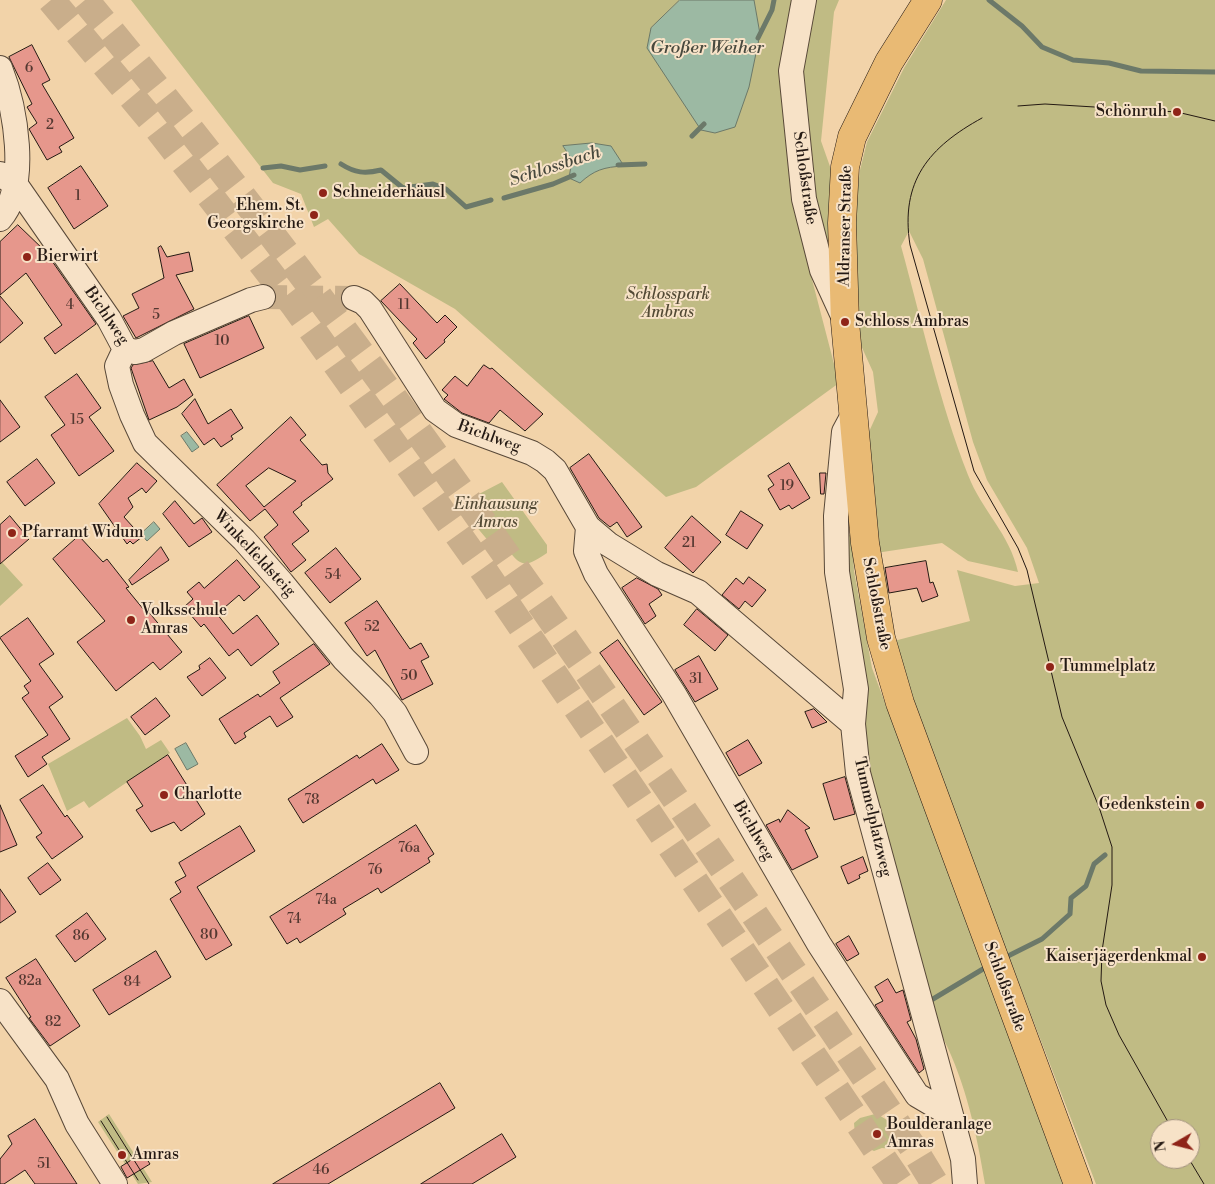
<!DOCTYPE html>
<html>
<head>
<meta charset="utf-8">
<style>
	body { margin:0 }
	#map { position:relative; width:1215px; height:1184px; overflow:hidden; background:#f2d3a9; font-family:"Libre Bodoni",serif }
	canvas { display:block }
	.north { position:absolute; left:1150px; top:1119px; width:50px; height:50px; box-sizing:border-box; background:#f7e2c7; border:1px solid #a3927f; border-radius:50%; rotate:262deg; font-size:14px; font-weight:700; line-height:20px; text-align:center; color:#241913 }
	.north::after { content:''; display:block; margin:auto; width:18px; height:22px; background:#8f2418; clip-path:polygon(50% 0,100% 100%,50% 72%,0 100%) }
</style>
</head>
<body>
<div id="map">
<canvas width="1215" height="1184"></canvas>
<div class="north">N</div>
</div>
<script>
const ctx = document.querySelector('canvas').getContext('2d');
ctx.lineJoin = 'round';
function fillPath(path, color) { ctx.fillStyle = color; ctx.fill(path, 'evenodd'); }
function stroke(path, color, width, dash) { ctx.strokeStyle = color; ctx.lineWidth = width; ctx.lineCap = dash ? 'butt' : 'round'; ctx.setLineDash(dash || []); ctx.stroke(path); }
function write(font, color, halo, rows, align = 'center') {
  ctx.font = font + ' "Libre Bodoni",serif'; ctx.lineWidth = 4; ctx.setLineDash([]); ctx.textBaseline = 'middle'; ctx.strokeStyle = halo; ctx.fillStyle = color; for (const [text, x, y, turn = 0] of rows) {
    ctx.save(); ctx.translate(x, y); ctx.rotate((+turn || 0) * Math.PI / 180); ctx.textAlign = isNaN(turn) ? turn : align; if (halo) ctx.strokeText(text, 0, 0); ctx.fillText(text, 0, 0); ctx.restore();
  }
}
fillPath(new Path2D(`
	M131,0H680L651,28L760,34L753,0H793L781,69L791,199L839,383L696,487L666,497L455,309L359,254L328,219L314,227L301,194L273,183ZM563,146L623,166H608L569,178L572,160Z
	M812,0H839L834,12L821,141L833,175L832,260L810,196L799,73Z
	M946,0H1215V1184H1096L909,697L894,641L970,621L957,570L1015,586L1039,583L1027,548L987,480L973,442L923,259L909,231L901,246C922,322 939,401 968,475C982,511 1010,534 1018,572L968,561L942,543L876,553L867,436L878,412L873,372L859,341L853,226L860,170L867,142L904,68ZM1160,1129H1190V1159H1160Z
	M502,482L547,545V553C528,566 521,569 508,549H495L460,507L479,494Z
	M843,534L852,535L854,571L872,668L1064,1184H985C977,1135 966,1083 943,1038L863,760Z
	M0,560L23,585L0,606Z
	M127,718L140,736L146,749L161,740L170,753L89,808L84,801L67,811L48,764Z
	M109,1114L152,1182L138,1184L98,1122Z
	M875,1114C891,1119 901,1133 895,1149L882,1148L874,1151C862,1146 854,1136 854,1123L860,1118Z`), '#c0bb84');
const water = new Path2D(`
	M680,0H754L760,34L749,87L735,127L715,133L701,130L647,48L651,28Z
	M592,143L611,146L624,166C604,167 594,170 580,183L569,178L572,160L563,146Z
	M187,432L199,447L192,452L181,436Z
	M154,522L160,529L147,541L141,534Z
	M186,743L198,764L187,770L175,749Z`);
fillPath(water, '#9cb9a3');
stroke(water, '#6c7969', 1);
stroke(new Path2D(`
	M989,0L1022,26L1042,47L1073,60L1109,63L1141,71L1215,72
	M758,38L772,10L774,0
	M692,136L704,124
	M341,164C355,173 365,174 381,170L403,188L433,184L446,189L466,207L491,200
	M618,165L645,164
	M263,168L281,166L300,170L325,166
	M504,198L553,184L574,175
	M1008,956L1042,939L1070,914L1071,898L1086,886L1094,864L1105,855
	M928,1002L983,969`), '#6c7969', 5);
const building = new Path2D(`
	M32,45L50,80L42,84L74,138L59,147L62,152L47,160L29,129L37,123L27,107L32,104L9,57Z
	M81,166L108,206L74,229L48,188Z
	M18,225L45,251L96,324L55,354L44,338L62,325L26,273L0,295V242Z
	M161,246L167,257L189,252L193,271L176,275L194,309L136,338L123,316L139,308L132,294L164,278L158,248Z
	M400,284L437,323L445,315L457,327L444,340L445,342L426,359L413,343L417,339L381,301Z
	M0,296L23,323L0,343Z
	M249,316L264,348L200,378L184,344Z
	M153,361L169,388L184,379L193,395L177,407L149,420L131,368L133,365Z
	M484,365L490,369L492,368L543,414L525,431L500,410L489,423L462,413L444,399L448,395L442,390L455,376L467,386Z
	M77,374L101,408L89,417L114,451L79,476L51,435L65,425L45,397Z
	M195,399L208,424L231,409L243,428L231,436L233,439L221,447L214,438L204,445L182,414Z
	M0,400L20,427L0,442Z
	M291,417L306,435L300,440L322,465L327,464L328,473L333,479L301,503L302,505L293,512L309,531L292,544L306,560L291,572L264,537L278,525L265,509L250,521L217,485ZM269,468L296,481L264,507L246,486Z
	M589,454L642,527L627,537L617,522L610,527L599,518L570,468Z
	M37,459L55,483L25,506L7,482Z
	M137,463L157,481L146,493L142,488L128,498L133,507L124,517L142,537L133,544L130,541L127,544L99,504Z
	M789,463L810,498L792,509L789,505L780,510L768,489L774,485L768,476Z
	M820,473H826L824,494H821Z
	M175,501L194,524L202,518L212,532L189,547L163,514Z
	M741,511L763,525L747,549L726,535Z
	M10,516L29,539L0,564V525Z
	M692,516L721,542L693,573L665,548Z
	M79,536L103,562L107,559L129,587L126,588L144,610H147L182,652L160,670L153,662L116,691L77,642L105,621L53,559Z
	M161,547L169,560L132,585L129,580Z
	M336,548L361,579L330,603L305,573Z
	M237,560L260,587L244,601L239,595L217,614L233,634L257,615L279,644L251,666L238,649L229,656L204,624L201,627L184,607L193,599L187,592L199,582L204,588Z
	M926,561L930,583L933,582L938,596L922,602L917,588L889,593L885,568Z
	M749,577L766,590L752,607L745,601L739,609L722,595L736,578L743,584Z
	M637,578L658,589L662,595L649,604L656,616L645,624L622,588Z
	M377,601L410,649L421,643L429,657L421,661L433,684L402,700L375,650L367,656L345,623Z
	M697,609L728,635L715,651L684,625Z
	M28,618L54,654L39,664L63,697L49,707L70,739L42,757L47,764L28,777L15,756L48,735L22,698L29,693L24,686L31,681L0,638Z
	M618,640L662,702L644,715L600,653Z
	M314,644L330,664L280,698L293,717L277,727L270,716L244,733L246,737L235,744L219,719L258,694L260,697L280,683L273,672Z
	M699,656L718,689L695,702L675,670Z
	M210,658L226,678L202,696L187,677L200,669L199,666Z
	M156,698L170,716L145,735L131,717Z
	M814,709L827,722L812,728L805,712Z
	M748,740L762,763L739,776L726,753Z
	M382,744L399,770L376,784L373,779L303,823L288,799L357,755L359,758Z
	M168,755L205,814L181,831L174,822L151,832L136,810L143,806L127,782Z
	M845,777L855,814L834,820L823,784Z
	M43,785L65,817L67,815L83,837L52,859L36,837L42,833L20,800Z
	M0,805L17,845L0,852Z
	M788,810L810,828L805,830L818,857L792,870L766,825L779,819L780,822Z
	M416,825L434,854L428,858L430,862L381,893L378,888L343,909L346,914L300,943L297,938L287,944L270,917Z
	M240,826L255,851L197,887L232,945L206,960L170,899L181,892L175,882L186,876L179,863Z
	M863,857L868,871L859,875L860,878L848,884L841,867Z
	M48,863L61,880L40,895L28,878Z
	M0,889L16,912L0,923Z
	M87,913L106,939L75,962L56,936Z
	M849,936L859,954L847,961L836,944Z
	M156,951L171,977L109,1015L93,990Z
	M36,959L80,1026L50,1046L29,1018L31,1017L6,978Z
	M888,979L896,993L903,990L911,1020L907,1022L916,1039L924,1069L919,1073L875,1005L883,1001L875,987Z
	M440,1083L455,1108L328,1184H273Z
	M35,1119L48,1139L77,1184H35L25,1170L4,1184H0V1159L12,1144L8,1136Z
	M502,1134L516,1157L472,1184H421Z
	M143,1153L150,1164L127,1178L121,1167Z`);
fillPath(building, '#e6978c');
stroke(building, '#241913', 1);
stroke(new Path2D(`
	M263,297L354,298`), '#c9ae8b', 24, [24, 12]);
stroke(new Path2D(`
	M51,0L153,122L295,306L484,571L900,1184
	M85,0C387,363 646,757 912,1146L935,1184`), '#c9ae8b', 28, [28, 14]);
const minor = new Path2D(`
	M804,0L791,71L804,199L822,270L844,318
	M0,68C15,106 30,185 0,219
	M0,174L16,185L109,319L125,349L135,352L144,350L174,333L251,300L263,297
	M354,298L363,302L370,309L435,410L456,425L532,453L545,461L555,470L588,527L608,544L657,574L698,592L853,724
	M125,349L117,366L121,385L132,415L145,443L244,540L282,583L344,659L380,695L395,713L416,752
	M851,419L844,432L836,516L837,572L856,689L853,724L858,773L951,1115L963,1159L965,1184
	M588,527L586,551L596,574L674,694L819,944L917,1095L951,1115
	M0,1001L57,1079L77,1124L115,1184`);
const major = new Path2D(`
	M928,0L889,62L852,137L845,167L842,223L845,322L865,543L881,638L900,703L1078,1184`);
stroke(minor, '#584838', 26);
stroke(major, '#241913', 29);
stroke(minor, '#f7e2c7', 24);
stroke(major, '#e9ba74', 28);
stroke(new Path2D(`
	M1018,106L1045,104L1177,112L1215,121
	M982,118C929,147 900,181 910,245L974,471L1018,548L1027,570L1062,717L1099,807L1112,847V885L1102,951L1101,981L1106,1005L1119,1035L1172,1129
	M107,1117L149,1184
	M101,1121L138,1180
	M1189,1159L1204,1184`), '#241913', 1);
for (const [x, y, r, color] of [
	[1177,112,5,"#8f2418"],
	[323,193,5,"#8f2418"],
	[314,215,5,"#8f2418"],
	[27,257,5,"#8f2418"],
	[845,322,5,"#8f2418"],
	[12,533,5,"#8f2418"],
	[131,620,5,"#8f2418"],
	[1050,667,5,"#8f2418"],
	[164,795,5,"#8f2418"],
	[1200,805,5,"#8f2418"],
	[1202,957,5,"#8f2418"],
	[877,1134,5,"#8f2418"],
	[122,1155,5,"#8f2418"]
]) { const dot = new Path2D(); dot.arc(x, y, r, 0, 2 * Math.PI); ctx.fillStyle = color; ctx.fill(dot); stroke(dot, '#f7e2c7', 2); }
write('14px', '#543831', null, [
	["6",29,69],
	["2",50,126],
	["1",78,197],
	["4",70,306],
	["11",404,306],
	["5",156,316],
	["10",222,342],
	["15",77,421],
	["19",787,487],
	["21",689,544],
	["54",333,576],
	["52",372,628],
	["50",409,677],
	["31",696,680],
	["78",312,801],
	["76a",409,849],
	["76",375,871],
	["74a",326,901],
	["74",294,920],
	["80",209,936],
	["86",81,937],
	["82a",30,982],
	["84",132,983],
	["82",53,1023],
	["51",44,1165],
	["46",321,1171]
]);
write('16px', '#241913', '#f7e2c7', [
	["Schönruh",1167,112,"right"],
	["Schneiderhäusl",333,193],
	["Ehem. St.",304,206,"right"],
	["Georgskirche",304,224,"right"],
	["Bierwirt",37,257],
	["Schloss Ambras",855,322],
	["Pfarramt Widum",22,533],
	["Volksschule",141,611],
	["Amras",141,629],
	["Tummelplatz",1060,667],
	["Charlotte",174,795],
	["Gedenkstein",1190,805,"right"],
	["Kaiserjägerdenkmal",1192,957,"right"],
	["Boulderanlage",887,1125],
	["Amras",887,1143],
	["Amras",132,1155]
], 'left');
write('16px', '#241913', '#f7e2c7', [
	["Schloßstraße",804,178,82],
	["Aldranser Straße",846,226,-89],
	["Bichlweg",106,316,56],
	["Bichlweg",489,437,20],
	["Winkelfeldsteig",254,554,47],
	["Schloßstraße",876,604,79],
	["Tummelplatzweg",872,817,77],
	["Bichlweg",753,831,60],
	["Schloßstraße",1004,987,70]
]);
write('italic 16px', '#534a35', '#f7e2c7', [
	["Schlosspark",668,295],
	["Ambras",668,313],
	["Einhausung",496,505],
	["Amras",496,523]
]);
write('italic 18px', '#48493e', '#f7e2c7', [
	["Großer Weiher",707,49],
	["Schlossbach",555,167,-18]
]);
</script>
</body>
</html>
